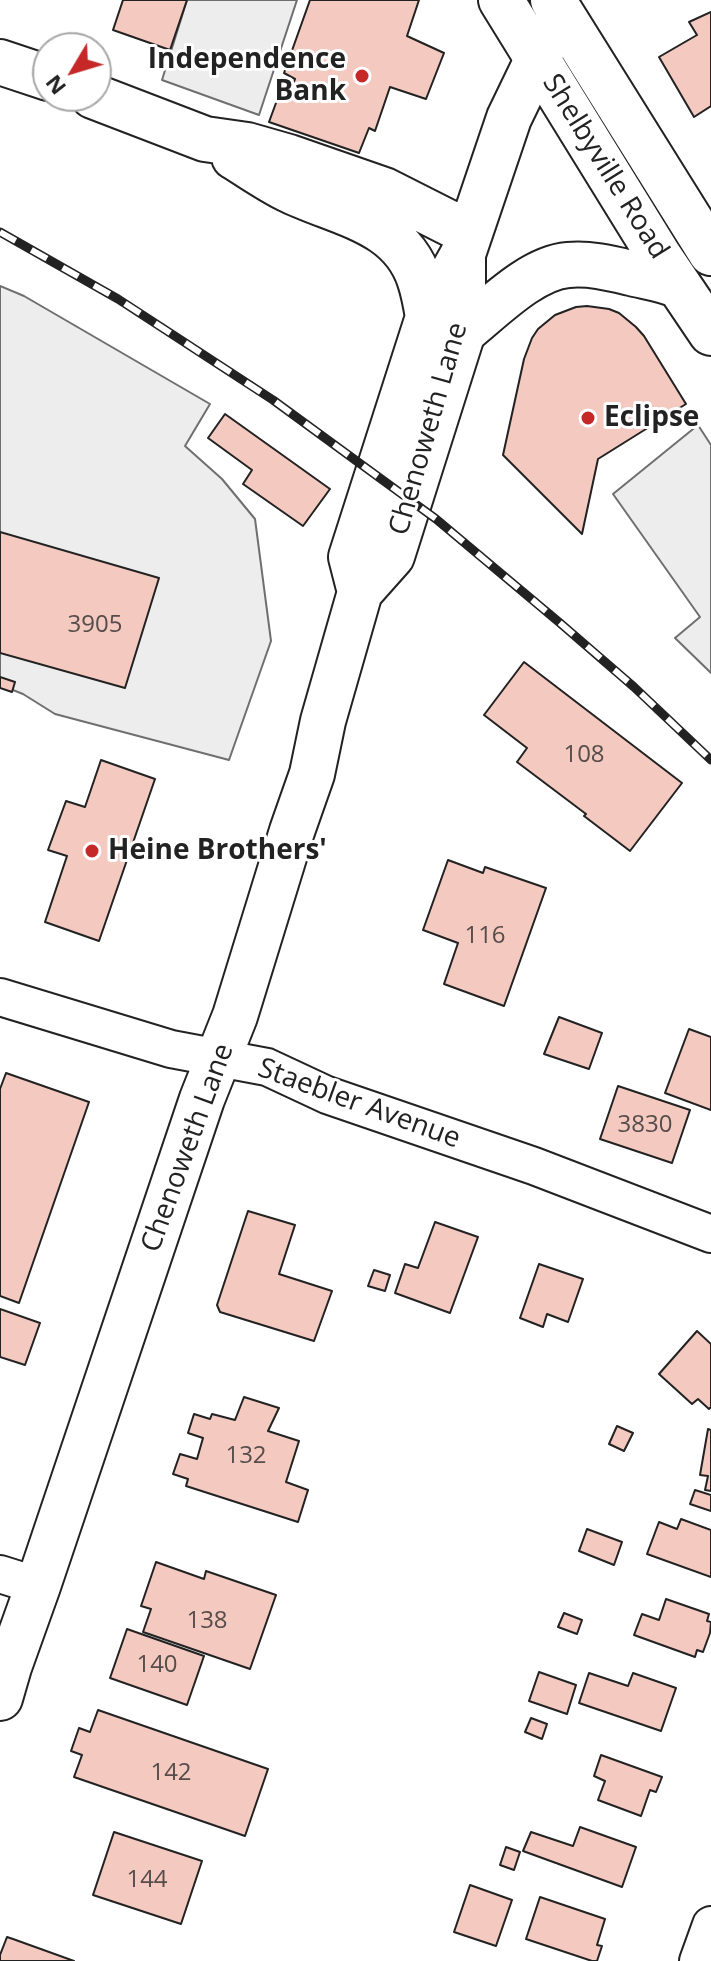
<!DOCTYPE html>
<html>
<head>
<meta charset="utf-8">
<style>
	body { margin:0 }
	#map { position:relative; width:711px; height:1961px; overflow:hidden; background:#fff; font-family:"Open Sans",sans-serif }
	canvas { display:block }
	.north { position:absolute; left:32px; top:32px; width:80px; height:80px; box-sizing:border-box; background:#fff; border:2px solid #a7a7a7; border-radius:50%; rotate:232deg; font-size:22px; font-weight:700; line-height:32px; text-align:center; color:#222 }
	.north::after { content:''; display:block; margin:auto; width:28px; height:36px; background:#c62828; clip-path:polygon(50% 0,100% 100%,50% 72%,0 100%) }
</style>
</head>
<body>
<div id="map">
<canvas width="711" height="1961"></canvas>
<div class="north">N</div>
</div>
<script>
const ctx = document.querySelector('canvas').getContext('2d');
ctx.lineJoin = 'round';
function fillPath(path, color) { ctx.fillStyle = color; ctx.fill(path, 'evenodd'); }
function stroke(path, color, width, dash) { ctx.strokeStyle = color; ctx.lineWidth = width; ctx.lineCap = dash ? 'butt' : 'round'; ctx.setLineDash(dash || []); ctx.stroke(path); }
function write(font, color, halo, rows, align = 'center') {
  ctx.font = font + ' "Open Sans",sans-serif'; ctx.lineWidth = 6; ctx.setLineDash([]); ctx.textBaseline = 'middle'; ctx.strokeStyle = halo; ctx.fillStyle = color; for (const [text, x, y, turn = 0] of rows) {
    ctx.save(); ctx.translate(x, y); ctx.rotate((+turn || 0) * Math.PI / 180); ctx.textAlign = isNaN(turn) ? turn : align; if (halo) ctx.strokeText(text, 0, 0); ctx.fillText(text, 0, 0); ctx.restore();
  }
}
const parking = new Path2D(`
	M187,0H297L259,115L162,80Z
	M0,286L24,296L210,404L185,446L222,479L255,519L271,641L229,760L55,714L23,694L0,685Z
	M698,425L711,445V673L675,638L700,617L613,494Z`);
fillPath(parking, '#ededed');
stroke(parking, '#6f6f6f', 2);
const building = new Path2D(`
	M123,0H187L170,50L113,30Z
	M310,0H419L407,36L444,53L426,99L390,87L375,131L369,128L359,153L269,122L280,92L288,96L295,79L284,73Z
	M711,12V106L694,117L659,57L697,35L689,22Z
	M587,306L609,309L619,313L636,327L644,336L686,404L598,459L582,534L503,455L524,359L532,338L538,329L555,315L576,307Z
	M225,414L330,489L303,526L243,484L252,470L208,438Z
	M0,532L159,578L125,688L0,653Z
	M524,662L682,783L630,851L584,816L586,814L517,762L527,748L484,715Z
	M0,677L15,682L12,692L0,688Z
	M101,760L155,779L99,941L45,922L67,856L48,850L66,801L85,807Z
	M448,860L483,873L485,867L546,888L504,1006L444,984L458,943L423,930Z
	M559,1017L602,1033L589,1069L544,1054Z
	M689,1029L711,1037V1110L665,1093Z
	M6,1073L89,1102L19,1303L0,1296V1089Z
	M618,1086L690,1110L672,1163L600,1139Z
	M248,1211L295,1225L279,1274L332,1291L314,1341L220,1312L217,1305Z
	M435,1222L478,1237L450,1313L395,1293L405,1264L418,1268Z
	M539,1264L583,1279L568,1322L547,1314L543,1327L520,1318Z
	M374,1270L390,1275L385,1291L368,1286Z
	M0,1309L40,1323L25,1365L0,1357Z
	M697,1331L711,1344V1407L709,1409L698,1399L692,1404L659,1374Z
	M244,1397L279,1408L268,1431L299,1441L286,1482L308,1490L298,1522L186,1486L188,1479L173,1474L180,1454L197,1459L203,1438L188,1433L194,1414L210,1419L212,1414L235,1420Z
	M617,1426L633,1433L624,1451L609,1444Z
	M708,1429L711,1430V1491L705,1490L708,1476L700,1475Z
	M695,1490L711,1495V1511L690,1504Z
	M681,1519L711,1530V1577L647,1554L659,1522L677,1529Z
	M587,1529L622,1542L614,1565L579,1551Z
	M156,1562L204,1579L206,1571L276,1595L250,1669L143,1632L151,1609L141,1606Z
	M666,1599L709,1614L707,1621L711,1622L710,1633L703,1652L697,1650L695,1657L634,1635L642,1614L659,1620Z
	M564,1613L582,1620L577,1634L558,1627Z
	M127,1629L204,1656L187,1705L110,1678Z
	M539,1672L576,1685L567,1714L529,1701Z
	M589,1673L628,1686L633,1673L676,1688L661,1731L579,1703Z
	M98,1710L268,1769L245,1836L74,1777L82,1755L71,1751L79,1728L90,1732Z
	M531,1718L547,1724L542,1739L525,1732Z
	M601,1755L662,1777L656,1792L650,1790L641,1816L598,1800L605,1781L594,1776Z
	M580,1827L636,1847L622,1887L523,1851L531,1832L573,1846Z
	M114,1832L202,1861L181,1924L93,1895Z
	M506,1847L520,1852L514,1870L500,1865Z
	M470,1885L512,1900L496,1946L454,1932Z
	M540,1897L605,1919L597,1945L602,1946L597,1961H592L526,1939Z
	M7,1937L13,1939L74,1961H0V1955Z`);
fillPath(building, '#f3c9c0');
stroke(building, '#222', 2);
const minor = new Path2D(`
	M0,997L171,1049L267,1067L327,1095L534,1166L711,1234
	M0,1574L38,1586
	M698,1961L711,1925`);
const secondary = new Path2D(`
	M0,62L48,78
	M93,96L205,139L247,145L289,157L384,190L469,233
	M234,157C252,168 269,180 287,189C337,214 401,220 420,281C424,293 426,305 428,317
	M360,592L351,557L428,317L463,254L509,118L551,31
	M0,1698L9,1667L38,1586L202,1099L235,1016L292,831L312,774L323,721L360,592L392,556L463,332V254`);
const primary = new Path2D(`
	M501,0L659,256L711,333
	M553,0L711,253
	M463,332C492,309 531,268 568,265C590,263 610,268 631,273C647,277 664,279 679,286`);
stroke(minor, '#222', 40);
stroke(secondary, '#222', 48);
stroke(primary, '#222', 48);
stroke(minor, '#fff', 36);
stroke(secondary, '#fff', 44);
stroke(primary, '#fff', 44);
const rail = new Path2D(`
	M0,232L118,299L273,400L436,519L560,623L634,687L711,760`);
stroke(rail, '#222', 9);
stroke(rail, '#fff', 6, [18]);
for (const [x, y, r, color] of [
	[362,76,8,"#c62828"],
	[588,418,8,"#c62828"],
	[92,851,8,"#c62828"]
]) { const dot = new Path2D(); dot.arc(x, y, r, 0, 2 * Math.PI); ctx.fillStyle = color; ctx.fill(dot); stroke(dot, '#fff', 3); }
write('24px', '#564c4a', null, [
	["3905",95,625],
	["108",584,755],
	["116",485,936],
	["3830",645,1125],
	["132",246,1456],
	["138",207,1621],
	["140",157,1665],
	["142",171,1773],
	["144",147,1880]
]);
write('bold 28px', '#222', '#fff', [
	["Independence",346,60,"right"],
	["Bank",346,92,"right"],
	["Eclipse",604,418],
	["Heine Brothers'",108,851]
], 'left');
write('28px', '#222', '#fff', [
	["Shelbyville Road",605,167,58],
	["Chenoweth Lane",429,429,-74],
	["Staebler Avenue",359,1104,20],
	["Chenoweth Lane",188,1148,-70]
]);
</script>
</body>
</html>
